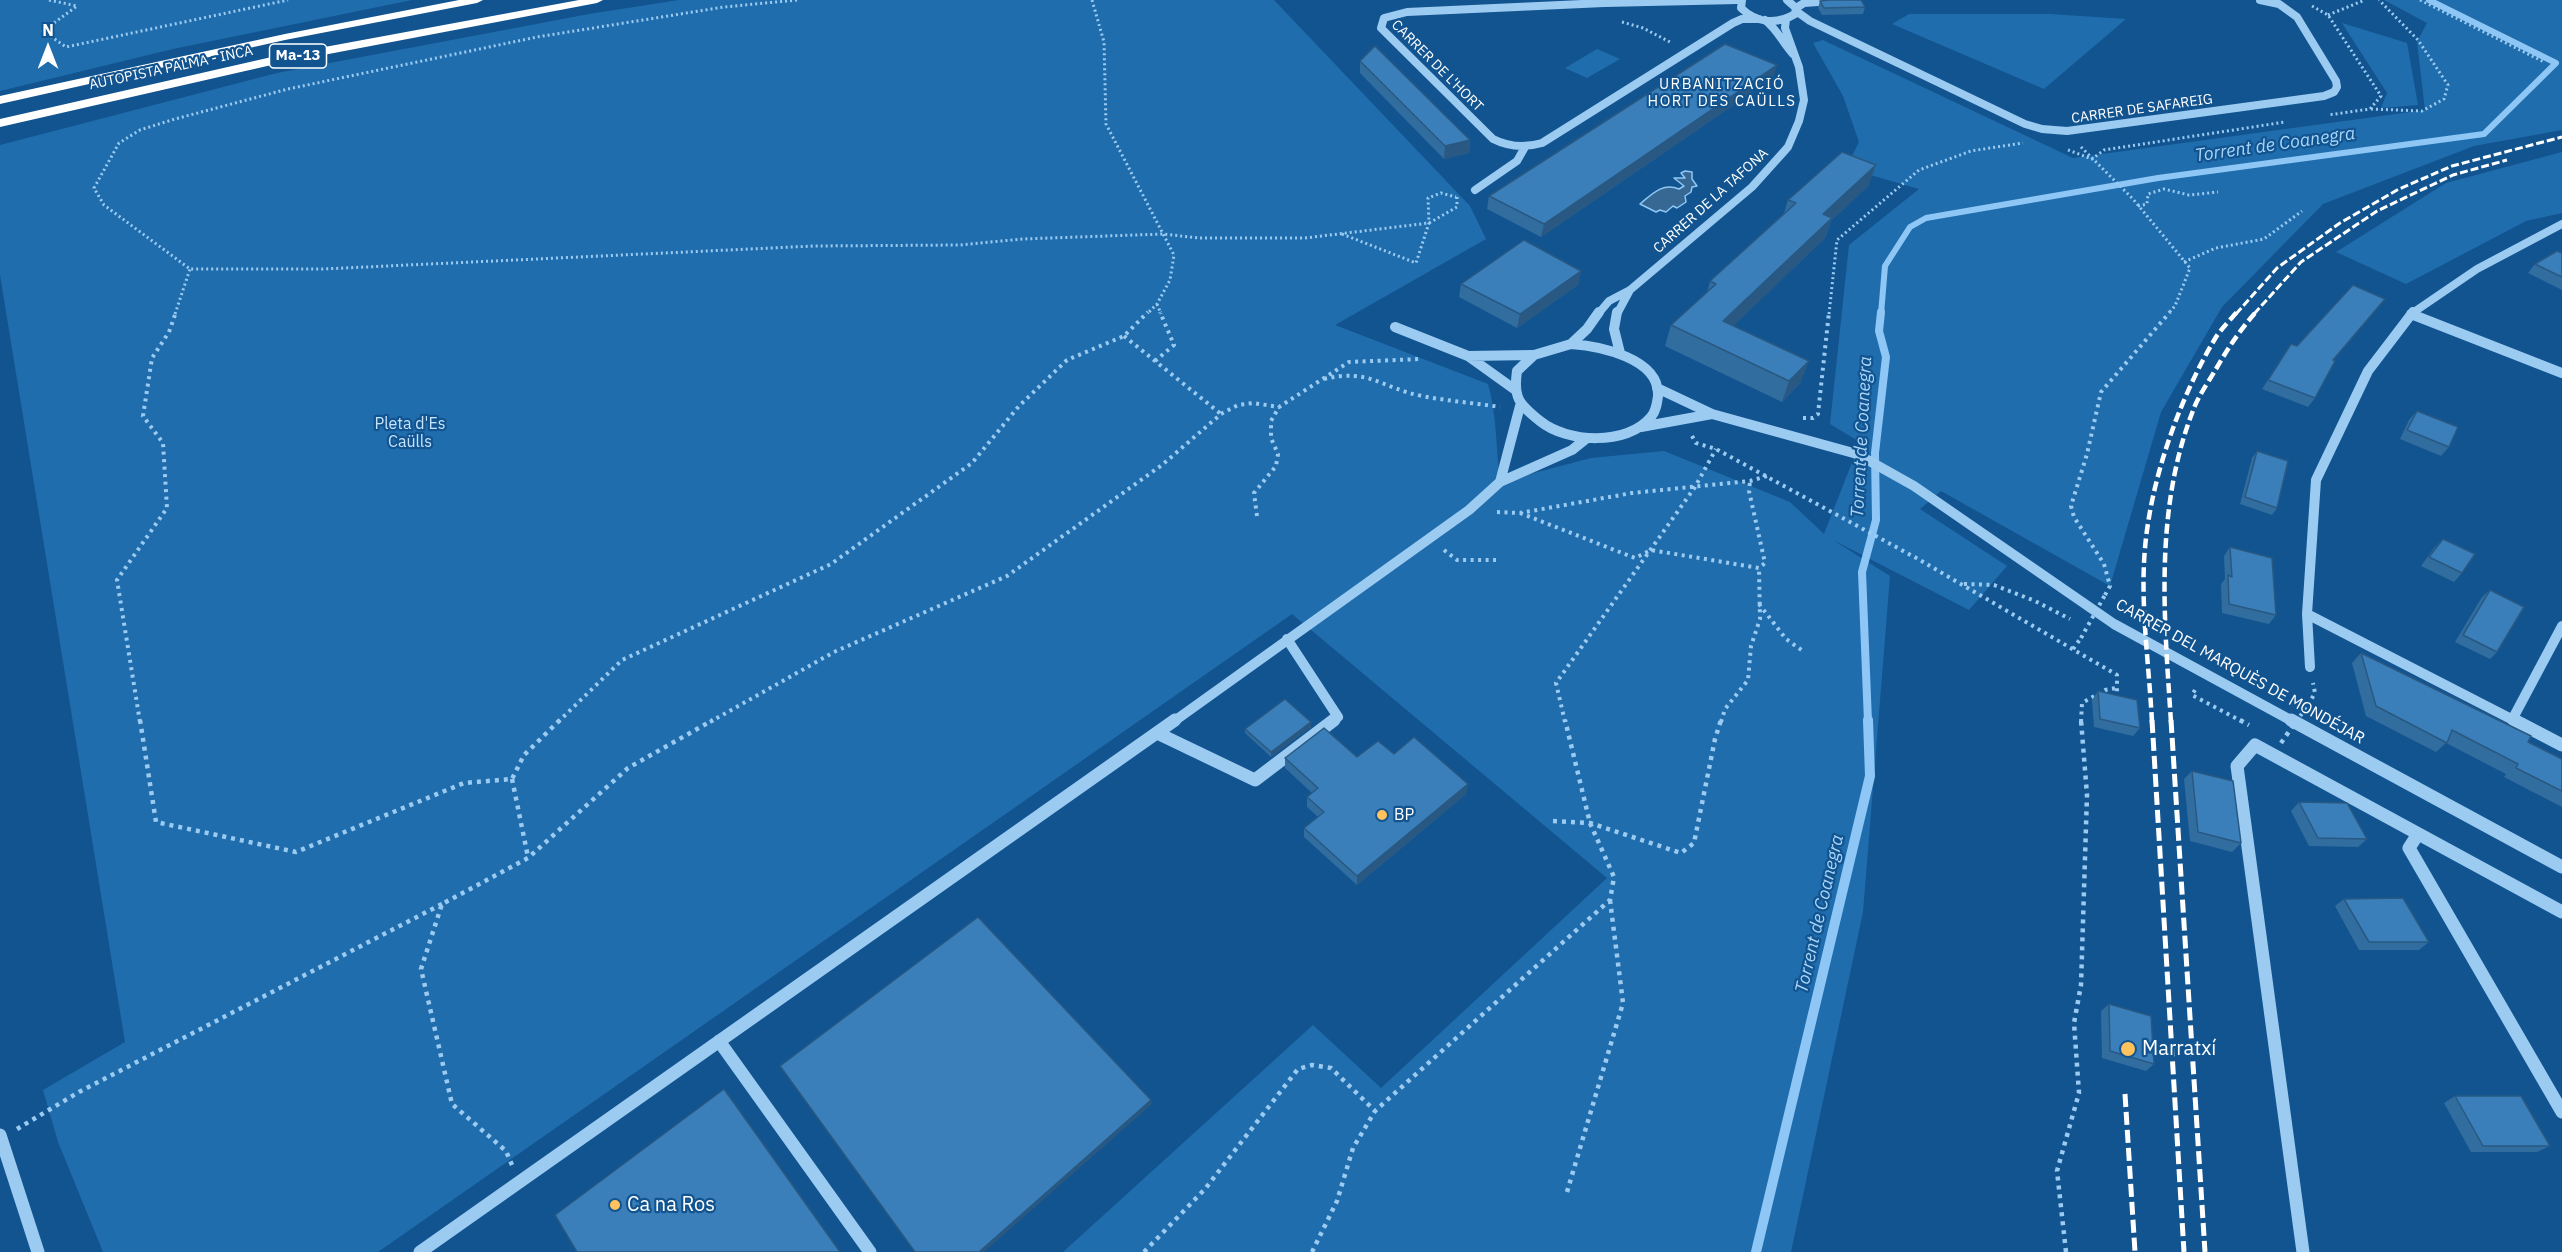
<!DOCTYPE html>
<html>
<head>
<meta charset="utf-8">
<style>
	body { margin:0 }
	#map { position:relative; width:2562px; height:1252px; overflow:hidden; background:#125490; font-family:"IBM Plex Sans",sans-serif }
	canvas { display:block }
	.north { position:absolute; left:18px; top:18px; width:60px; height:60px; -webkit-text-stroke:4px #125490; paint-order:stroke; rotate:0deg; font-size:16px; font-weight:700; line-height:24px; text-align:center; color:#fff }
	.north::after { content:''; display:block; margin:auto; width:21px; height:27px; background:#fff; clip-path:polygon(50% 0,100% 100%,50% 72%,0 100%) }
</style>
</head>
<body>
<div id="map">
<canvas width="2562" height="1252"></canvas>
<div class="north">N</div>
</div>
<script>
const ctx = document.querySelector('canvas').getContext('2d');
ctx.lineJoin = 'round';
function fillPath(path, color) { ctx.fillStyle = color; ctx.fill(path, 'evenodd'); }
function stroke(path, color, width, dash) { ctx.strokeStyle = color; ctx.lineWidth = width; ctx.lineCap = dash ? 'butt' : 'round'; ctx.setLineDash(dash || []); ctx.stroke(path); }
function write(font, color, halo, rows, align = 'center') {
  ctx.font = font + ' "IBM Plex Sans",sans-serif'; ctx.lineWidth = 4.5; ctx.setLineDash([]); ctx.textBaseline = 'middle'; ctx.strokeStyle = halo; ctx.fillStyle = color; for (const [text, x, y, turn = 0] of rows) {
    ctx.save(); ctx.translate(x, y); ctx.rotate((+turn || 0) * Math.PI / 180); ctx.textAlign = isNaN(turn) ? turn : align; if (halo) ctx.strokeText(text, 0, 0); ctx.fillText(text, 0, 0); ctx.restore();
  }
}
fillPath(new Path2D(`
	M0,0H412L173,49L0,91Z
	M679,0H1274L1470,206L1486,239L1335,325L1488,384C1497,415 1496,449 1500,482L1591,458L1664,451L1790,502L1824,534L1860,442L1830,424L1849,245L1919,189L1846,168L1859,142L1843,96L1813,43L1823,40L2073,158L2425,110L2417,42L2427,23L2384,0H2562V130L2474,146L2323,204L2222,307L2161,412L2110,586L1941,491L1920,509L2007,566L1969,610L1833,540L1890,576L1863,912L1791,1252H1063L1313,1025L1381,1088L1607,878L1292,614L378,1252H103L58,1142L43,1090L125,1042L0,275V145L277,73L589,14Z
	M1909,14H2050L2126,19L2044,89L1892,24Z
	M2342,23L2407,43L2418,105L2381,108L2387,93Z
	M1597,49L1620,59L1587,78L1565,68Z
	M2562,152V213L2526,221L2406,284L2336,252L2446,183Z`), '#206dad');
const water = new Path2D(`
	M1685,171L1692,172V179L1697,186L1692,187L1691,192L1685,196L1686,202L1677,208L1673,206L1666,212L1660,210L1656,212L1640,204C1652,194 1663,182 1679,189L1684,186L1674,178H1685L1681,173Z`);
fillPath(water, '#376893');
stroke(water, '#8ec7f5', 1.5);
stroke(new Path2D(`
	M1881,314L1885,266L1910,227L1926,218L2158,178L2484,134L2556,63L2429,0`), '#8ec7f5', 6);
stroke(new Path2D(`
	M1868,722L1862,572L1876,520L1875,453L1886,357L1879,331L1881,312`), '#8ec7f5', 8);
stroke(new Path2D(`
	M1756,1252L1870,776L1868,720`), '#8ec7f5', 10);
stroke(new Path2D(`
	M49,0L77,6L43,31L66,47L288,0
	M797,0L724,7L537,37L288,89L175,119L140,130L119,143L94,188L104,205L190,269H323L814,246L960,245L1022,239L1163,234L1199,238H1305L1429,223L1457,207V196
	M1092,0L1104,42L1106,124L1174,255L1170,280L1157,304L1147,314
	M2420,0L2544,62
	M2312,6L2328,15L2381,96L2370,109L2328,115
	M2328,15L2365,0
	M1622,22L1643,28L1670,42
	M2371,109L2422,111L2444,99L2448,85L2418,40L2379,0
	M2081,147L2133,199L2190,268L2175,306L2168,314
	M2068,150L2092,159L2104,150L2285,122
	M2138,206L2147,204L2148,194L2164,189L2189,195L2218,192
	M1342,234L1416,263L1429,223L1428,198L1441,193L1456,197
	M2184,262L2216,248L2264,239L2302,211
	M1157,304L1161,314
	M175,314L190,269
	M1829,314L1837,240L1919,170L1971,151L2023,143`), '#9ccbf2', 3, [2, 3]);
stroke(new Path2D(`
	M1124,336L1221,414
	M1155,361L1174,345L1160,312
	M1324,379C1370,368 1381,388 1422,396C1448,401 1474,403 1500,407
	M1803,418H1813L1818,414L1829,312
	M1692,436L1696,443L1716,449L1918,559L2117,675V700
	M1497,512L1520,513L1632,493L1750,481L1767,476
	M1520,513L1635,558L1651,550L1759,568L1765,563L1749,491L1750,481
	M1257,516L1254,493L1276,466L1278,454L1271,438V421L1279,407
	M1444,550L1457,560H1496
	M1964,584L1994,585L2035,601L2070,619
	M2105,595L2110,586L2104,564L2074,517L2071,506L2087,454L2101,392L2170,312
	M1759,604L1786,639L1803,651
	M2073,649L2081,638
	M2195,690L2192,695L2243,722
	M2308,705L2315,693L2313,683
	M140,722L117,580L167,508L163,443L143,416L152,358L169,332L176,312
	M558,722L622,660L831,564L972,463L1019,406L1067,360L1124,336L1148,312
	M710,722L834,652L1007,576L1162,465L1221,414L1238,405L1253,403L1279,407L1349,362L1421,359
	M1565,722L1556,683L1695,487L1716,449
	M1721,722L1725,709L1748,680L1751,646L1760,619L1759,568
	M2081,722L2082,703L2105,690L2117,688`), '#9ccbf2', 4, [3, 4.5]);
stroke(new Path2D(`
	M140,720L156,822L296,852L464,783L512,779L524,755L560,720
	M2240,720L2249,725
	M512,779L528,857
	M1553,821L1590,823L1681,853L1694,843L1715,739L1721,720
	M17,1129L79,1092L442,904
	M512,1165L506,1151L452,1104L421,969L442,904L528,858L628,768L713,720
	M1567,1192L1623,1003L1610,900
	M1144,1252L1205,1189L1298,1069L1312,1065L1331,1068L1375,1111L1610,900L1614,877L1590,823L1565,720
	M1312,1252L1337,1201L1353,1148L1375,1111
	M2066,1252L2057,1171L2079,1093L2074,1023L2081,985L2087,795L2081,720`), '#9ccbf2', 4.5, [4, 5]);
stroke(new Path2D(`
	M1737,0L1604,3L1407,12L1384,18L1381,28L1493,139C1509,147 1525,148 1542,143L1733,23L1742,19H1759
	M1742,0L1741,8C1756,23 1777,25 1795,14L1796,8L1787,0
	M1796,8L1804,3L1847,0
	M1796,11L1810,21L2025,124L2042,129L2067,131L2324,96L2334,92L2337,87L2336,81L2297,17L2279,4L2260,0
	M1765,20C1777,29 1783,43 1793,54
	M1475,190L1517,161L1525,147
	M1598,314L1609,301L1630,290L1752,187L1788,147L1799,121L1804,100L1799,67L1785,28L1786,19
	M1617,314L1630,290
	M2411,314L2477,269L2562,224`), '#9ccbf2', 8);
stroke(new Path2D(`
	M1617,312L1614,329L1620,353
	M2411,314L2562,373
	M1395,327L1468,356L1533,355
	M1571,344L1587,329L1599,312
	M1571,344C1599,346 1660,358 1658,396C1657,404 1656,411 1651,417C1627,446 1567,443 1540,421C1519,404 1513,398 1517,371L1534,355Z
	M1468,356L1514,389
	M1657,388L1712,414L1857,454L1914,486L2114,624L2294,722
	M1641,427L1712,414
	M1500,482L1520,406
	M2307,614L2517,722
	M1287,639L1338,717L1332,722
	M2310,667L2307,614L2316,480L2368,371L2413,312
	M2512,720L2562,626
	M1173,722L1469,510L1500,482L1572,450L1587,438`), '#9ccbf2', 10);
stroke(new Path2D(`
	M2291,720L2562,867
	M2514,720L2562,745
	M1157,733L1255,780L1334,720
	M2418,834L2409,848L2562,1112
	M719,1041L870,1252
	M0,1135L38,1252
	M420,1252L1175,720
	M2303,1252L2237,766L2255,745L2562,912`), '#9ccbf2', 13);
fillPath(new Path2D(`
	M459,0H483L477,3L285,40L0,104V96L285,34Z
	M579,0H603L597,3L276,64L0,127V119L276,56Z`), '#fff');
stroke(new Path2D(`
	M2236,314L2277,268L2340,223L2399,189L2452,166L2562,137
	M2254,314L2301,262L2377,211L2453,175L2507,160`), '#fff', 3, [8, 3]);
stroke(new Path2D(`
	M2152,722C2149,664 2140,605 2145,548C2151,478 2180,397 2216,337C2222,328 2230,320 2237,312
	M2171,722C2164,616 2154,509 2194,408C2199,395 2209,381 2216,369C2228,348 2240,330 2256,312`), '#fff', 4.5, [10, 4.5]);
stroke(new Path2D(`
	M2152,720L2184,1252
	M2171,720L2205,1252
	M2125,1094L2135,1252`), '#fff', 5, [13, 5]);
stroke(new Path2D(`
	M2081,638L2105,595
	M2296,722L2308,705`), '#9ccbf2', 4, [3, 4.5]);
stroke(new Path2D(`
	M2281,743L2297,720`), '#9ccbf2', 4.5, [4, 5]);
fillPath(new Path2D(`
	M1820,1L1865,7L1863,14L1822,15L1818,8Z
	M1360,61L1470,140L1469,153L1444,159L1360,73Z
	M1773,78L1541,237L1487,209L1489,196Z
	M1876,165L1868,186L1831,221L1825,238L1733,326L1801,382L1782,402L1665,346L1671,325L1707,293L1710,281L1784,213L1788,200Z
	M2562,253V290L2528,273L2535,264Z
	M1461,284H1579L1517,328L1459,297Z
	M2385,299L2333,361L2315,398L2308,407L2262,389L2291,344L2297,346Z
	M2417,411L2449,447L2441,456L2400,439L2409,420Z
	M2257,451L2277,508L2272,515L2240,504L2252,458Z
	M2443,539L2462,573L2454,582L2421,566L2434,548Z
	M2230,547L2276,615L2269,624L2222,613L2221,584L2225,579L2224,556Z
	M2490,590L2497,652L2490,659L2455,642L2482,597Z
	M2361,653L2528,742L2562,759V807L2504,777L2506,774L2446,743L2436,752L2366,716L2352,663Z
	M2098,691L2140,728L2133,736L2094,727L2092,700Z
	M1311,727L1271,757L1245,733V729Z
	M1394,754L1466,794L1357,885L1304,837V828L1318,817L1307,807V797L1312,793L1285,768V758L1357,757Z
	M2192,771L2241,843L2232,852L2190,841L2184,779Z
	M2299,802L2367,839L2358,847L2309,846L2291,811Z
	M2344,899L2429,942L2419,950H2359L2335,906Z
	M2109,1004L2154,1064L2146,1071L2102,1058L2101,1011Z
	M2455,1096L2550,1146L2537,1152H2471L2444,1103Z`), '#326d9f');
fillPath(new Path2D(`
	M1777,65L1773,78L1541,237L1544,224Z
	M1470,140L1469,153L1444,159L1445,146Z
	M1876,165L1868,186L1831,221L1825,238L1717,342L1723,321L1823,214Z
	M1581,271L1579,284L1517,328L1520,314Z
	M2385,299L2378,308L2326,369L2333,360Z
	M1809,361L1801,382L1782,402L1789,381Z
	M1311,722V727L1271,757V752Z
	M1468,784L1466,794L1357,885V876Z
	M724,1089L732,1099L841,1252H840Z
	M1151,1100L1152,1104L984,1252H979Z`), '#295982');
const building = new Path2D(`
	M1830,0H1861L1865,7L1824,8L1820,1Z
	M1725,44L1777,65L1544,224L1489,196Z
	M1375,46L1470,140L1445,146L1360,61Z
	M1842,152L1876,165L1823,214L1832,218L1723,321L1809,361L1789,381L1671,325L1716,284L1710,281L1796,203L1788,200Z
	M1524,240L1581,271L1520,314L1461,284Z
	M2557,251L2562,253V277L2535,264Z
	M2353,285L2385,299L2333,360L2335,361L2315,398L2268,380L2291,344L2297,346Z
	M2417,411L2458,427L2449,447L2407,430Z
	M2257,451L2288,461L2277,508L2245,497Z
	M2443,539L2475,554L2462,573L2429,557Z
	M2230,547L2272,558L2276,615L2229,604L2228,575L2232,577Z
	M2490,590L2524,607L2497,652L2463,635Z
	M2361,653L2531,736L2528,742L2562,759V791L2516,768L2518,764L2452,730L2447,743L2376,706Z
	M2098,691L2137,700L2140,728L2100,719Z
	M1285,699L1311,722L1271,752L1245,729Z
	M1324,728L1357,757L1378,741L1394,754L1414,737L1468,784L1357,876L1304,828L1324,812L1307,797L1318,788L1285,758Z
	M2192,771L2233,781L2241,843L2198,832Z
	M2299,802L2347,803L2367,839L2318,838Z
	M2403,898L2429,942H2369L2344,899Z
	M978,917L1151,1100L979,1252H915L780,1066Z
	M2109,1004L2151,1016L2154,1064L2110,1051Z
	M724,1089L840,1252H577L555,1215Z
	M2455,1096H2521L2550,1146H2483Z`);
fillPath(building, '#3a7fb9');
stroke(building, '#295982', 1.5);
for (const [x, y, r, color] of [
	[1382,815,6,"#ffc25d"],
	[2128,1049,8,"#ffc25d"],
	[615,1205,6,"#ffc25d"]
]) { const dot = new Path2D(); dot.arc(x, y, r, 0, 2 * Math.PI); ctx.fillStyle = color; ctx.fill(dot); stroke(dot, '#125490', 2); }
write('14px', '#fff', '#125490', [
	["CARRER DE L'HORT",1437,66,45],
	["AUTOPISTA PALMA - INCA",171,68,-12],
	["CARRER DE SAFAREIG",2142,109,-8],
	["CARRER DE LA TAFONA",1711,201,-42]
]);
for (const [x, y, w] of [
	[298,56,57]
]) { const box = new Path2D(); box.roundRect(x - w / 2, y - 12, w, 24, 4.5); ctx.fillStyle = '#125490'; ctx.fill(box); stroke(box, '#fff', 1.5); }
write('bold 15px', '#fff', null, [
	["Ma-13",298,56]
]);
ctx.letterSpacing = '1.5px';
write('15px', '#fff', '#125490', [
	["URBANITZACIÓ",1722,85],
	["HORT DES CAÜLLS",1722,102]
]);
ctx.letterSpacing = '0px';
write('16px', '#c4e3fd', '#125490', [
	["Pleta d'Es",410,424],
	["Caülls",410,442]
]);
write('16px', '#fff', '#125490', [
	["CARRER DEL MARQUÈS DE MONDÉJAR",2240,672,29]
]);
write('16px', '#fff', '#125490', [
	["BP",1394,815]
], 'left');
write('italic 18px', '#a8d5f9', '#125490', [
	["Torrent de Coanegra",2275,145,-8],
	["Torrent de Coanegra",1862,437,-87],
	["Torrent de Coanegra",1820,914,-77]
]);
write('20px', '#fff', '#125490', [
	["Marratxí",2142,1049],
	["Ca na Ros",627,1205]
], 'left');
</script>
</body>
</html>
